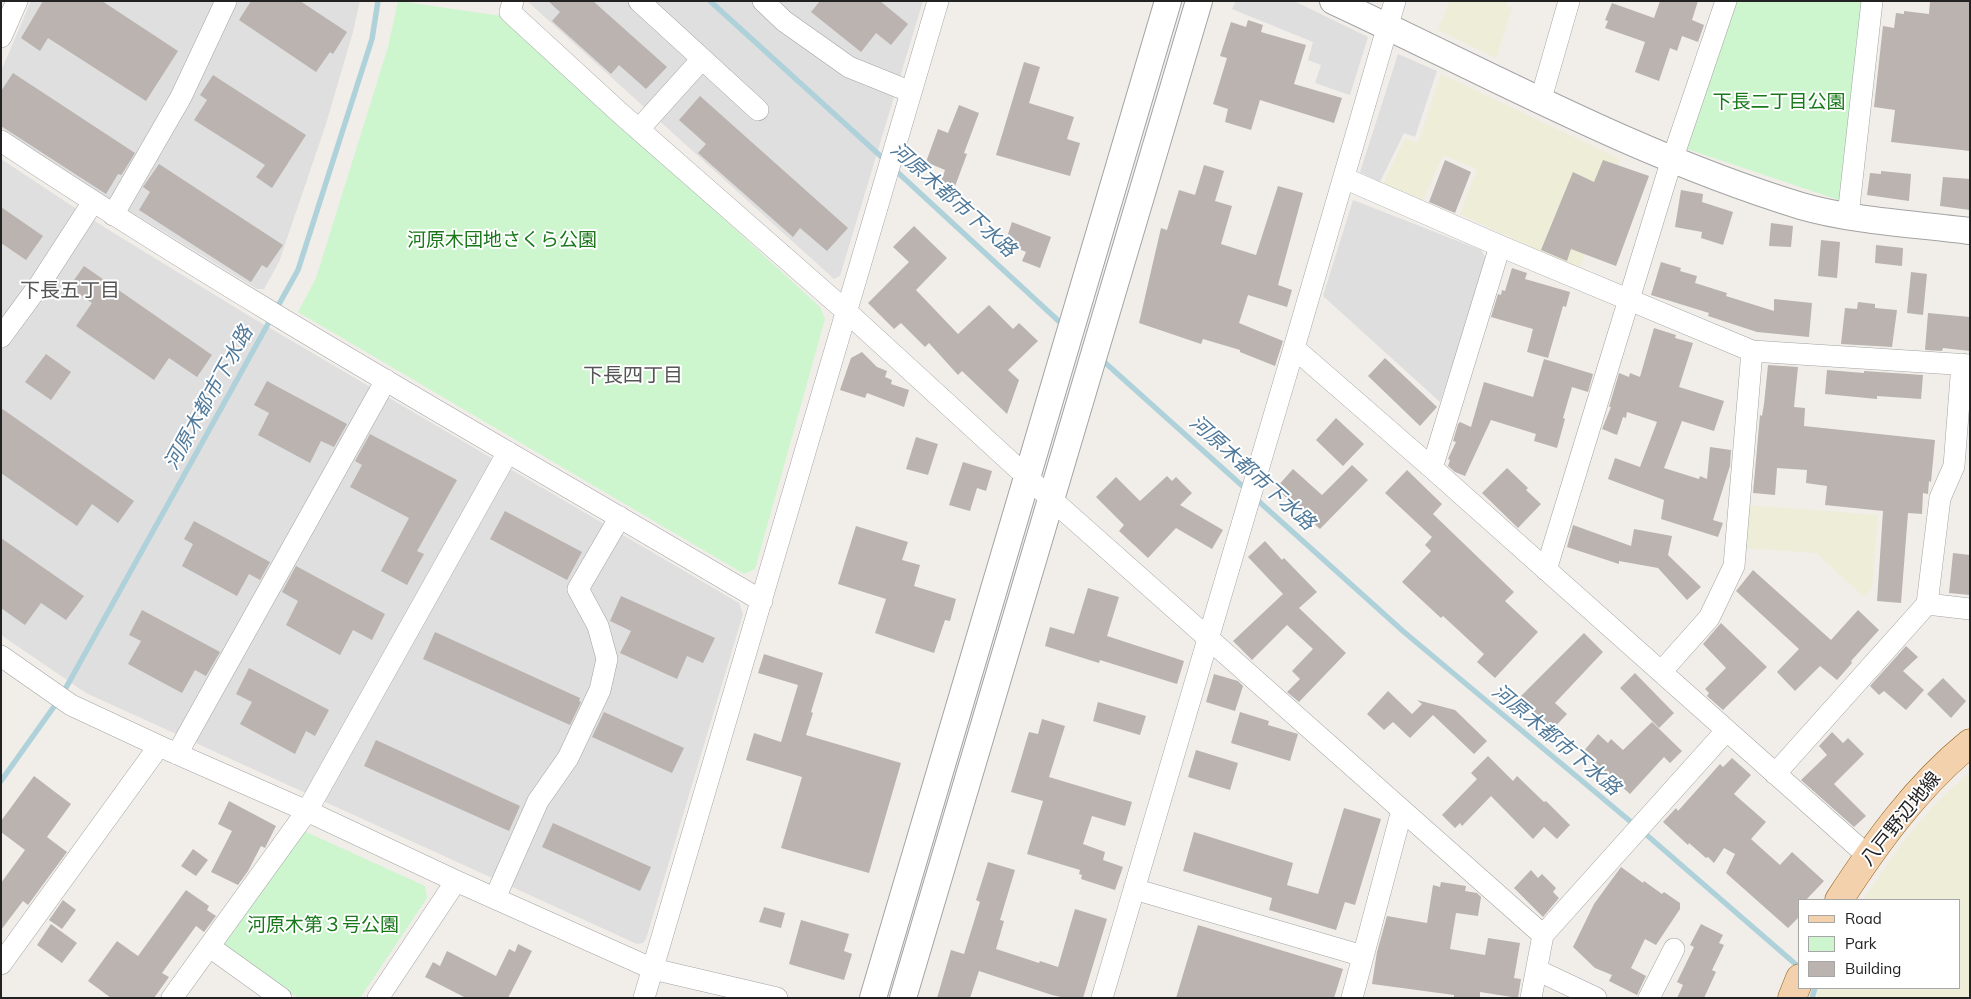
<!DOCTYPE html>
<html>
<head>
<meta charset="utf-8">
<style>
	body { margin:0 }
	#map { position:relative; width:1971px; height:999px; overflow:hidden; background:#f1eeea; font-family:Mulish,sans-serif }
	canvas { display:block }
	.frame { position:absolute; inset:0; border:2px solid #222; pointer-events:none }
	.legend { position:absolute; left:1798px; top:899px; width:162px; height:90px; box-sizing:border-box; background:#fff; border:1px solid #a7a7a7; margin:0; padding:6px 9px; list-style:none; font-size:15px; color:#222 }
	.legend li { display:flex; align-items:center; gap:10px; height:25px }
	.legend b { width:25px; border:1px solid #a7a7a7 }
</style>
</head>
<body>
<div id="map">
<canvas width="1971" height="999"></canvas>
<div class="frame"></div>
<ul class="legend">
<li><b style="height:6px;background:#f3d1ad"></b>Road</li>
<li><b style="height:14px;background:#cdf5ce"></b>Park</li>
<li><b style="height:14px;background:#bab3af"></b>Building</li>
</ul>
</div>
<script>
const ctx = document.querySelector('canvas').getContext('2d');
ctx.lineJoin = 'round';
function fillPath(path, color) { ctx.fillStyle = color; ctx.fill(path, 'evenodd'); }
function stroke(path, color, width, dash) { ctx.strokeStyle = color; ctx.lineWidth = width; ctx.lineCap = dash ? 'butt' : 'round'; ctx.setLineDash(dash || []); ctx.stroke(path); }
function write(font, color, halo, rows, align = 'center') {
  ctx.font = font + ' Mulish,"Noto Sans JP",sans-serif'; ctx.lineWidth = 4; ctx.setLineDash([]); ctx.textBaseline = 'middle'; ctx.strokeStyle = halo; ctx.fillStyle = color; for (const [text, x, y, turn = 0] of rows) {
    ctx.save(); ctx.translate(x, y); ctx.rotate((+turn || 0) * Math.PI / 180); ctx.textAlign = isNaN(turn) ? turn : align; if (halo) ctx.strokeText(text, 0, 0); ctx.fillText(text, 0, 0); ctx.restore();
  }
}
fillPath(new Path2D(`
	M31,1H360L353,32L326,124L279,262L264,289H257L107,197L1,128V71Z
	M527,1H923L840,276L834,279Z
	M1,159L104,227L251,317L739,603L743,614L646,939L643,943L637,944L86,693L1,635Z`), '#e0dfdf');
fillPath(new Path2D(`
	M1450,1H1507L1506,6L1512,8L1496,58L1438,30Z
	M1441,74L1620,159L1579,270L1460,214L1477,169L1443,155L1423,201L1382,186L1405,138L1418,143Z
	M1748,505L1878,515L1872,589L1864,597L1816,553L1743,548Z
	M1970,772V998H1817L1820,988H1960V900H1863L1903,842L1937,802Z`), '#ededd8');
fillPath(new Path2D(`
	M398,1L502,16L820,307L825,319L755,569L744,574L298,312L316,278L388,47Z
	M1737,1H1867L1842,201L1684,148Z
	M304,831L425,886L427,898L360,998H298L223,945Z`), '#cdf5ce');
fillPath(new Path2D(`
	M1236,1H1294L1368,37L1350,95L1315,83L1321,65L1308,60L1313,42L1232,9Z
	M1398,54L1437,71L1415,137L1404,133L1380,182L1360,172Z
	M1353,200L1481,250L1487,260L1440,402L1323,296Z`), '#dedede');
stroke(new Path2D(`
	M710,1L886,161
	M894,169L1064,326
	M1101,359L1248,491
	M1255,498L1404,632L1649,837L1800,968
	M63,693L298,270L372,39L378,1
	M1,781L58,701
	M1812,998L1815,988`), '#afd2da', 5.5);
fillPath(new Path2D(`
	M43,1H102L178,51L146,101L48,38L40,51L21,38Z
	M251,1H300L347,32L333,54L330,52L316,72L239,20Z
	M548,1H593L667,67L646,89L619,65L611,74L552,21L560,12Z
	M820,1H880L908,24L891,45L876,33L861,52L811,12Z
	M1660,1H1698L1692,20L1704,25L1698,42L1682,36L1677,51L1670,48L1659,81L1635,72L1645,42L1605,28L1608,21L1605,20L1612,3L1654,18Z
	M1930,1H1970V151L1891,142L1895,110L1874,107L1883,26L1894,28L1896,13L1904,14V11L1929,14Z
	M1248,20L1263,25L1261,32L1306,45L1294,84L1342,98L1334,123L1260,100L1251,130L1225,122L1228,109L1213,104L1227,58L1220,56L1231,22L1246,27Z
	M1024,62L1040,67L1029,103L1074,117L1067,139L1080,143L1070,176L996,155Z
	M13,73L135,153L122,174L121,175L118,174L106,194L1,126V91Z
	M213,75L306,135L272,188L256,177L265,165L194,120L207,100L200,95Z
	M700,96L848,228L827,251L800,228L793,237L698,153L706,144L679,120Z
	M959,105L979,113L964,153L967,154L954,189L940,184L945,170L926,162L938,129L948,133Z
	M1445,160L1471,172L1455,213L1429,202Z
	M1603,160L1649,176L1616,266L1571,249L1567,261L1541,250L1573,172L1594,182Z
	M159,164L283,245L267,268L262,265L251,282L139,210L150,192L143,187Z
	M1204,165L1224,171L1215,201L1232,206L1221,244L1256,255L1278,186L1303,193L1278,285L1292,290L1287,307L1248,295L1239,323L1283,341L1275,366L1240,352V350L1203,339L1201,344L1139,323L1161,228L1167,230L1179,190L1195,195Z
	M1881,171L1911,174L1909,201L1867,195L1870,173L1881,174Z
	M1943,177L1970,179V210L1940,206Z
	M1681,190L1703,194L1702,202L1733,212L1723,245L1701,238L1702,232L1675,227Z
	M1,207L43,236L26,260L1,243Z
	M1012,222L1051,237L1040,268L1022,261L1026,252L1005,243Z
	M1771,223L1793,226L1791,247L1769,246Z
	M914,226L947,258L916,290L958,334L989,305L1013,329L1019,323L1038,341L1008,370L1019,380L1007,414L962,371L958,375L929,343L925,347L901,323L894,329L868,303L909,262L893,247Z
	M1821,240L1840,242L1837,278L1818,276Z
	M1876,245L1903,248L1902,266L1875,263Z
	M1661,262L1681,268L1680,271L1697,276L1695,283L1727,293L1726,296L1774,311V299L1812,303L1809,337L1757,332L1708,316L1709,313L1651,295Z
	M84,266L212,355L197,377L169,358L154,380L76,326L92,303L69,287Z
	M1512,268L1527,273L1525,279L1570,292L1566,307L1563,306L1548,358L1527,352L1533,329L1491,317L1498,294L1501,295L1502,290L1505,291Z
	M1911,272L1927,274L1923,315L1907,313Z
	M1858,302L1875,304V308L1897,310L1892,347L1841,344L1845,308L1857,309Z
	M1928,313L1970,317V351L1943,348L1942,351L1925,350Z
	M1654,328L1676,335L1675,338L1693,343L1679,387L1724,401L1714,431L1682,421L1664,468L1699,479L1700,476L1707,479L1710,447L1731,450L1730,466L1713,520L1723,523L1718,537L1661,519L1664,500L1608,479L1615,458L1640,467L1657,422L1627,412L1626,418L1623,417L1617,435L1602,429L1611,407H1609L1619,373L1629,377L1630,373L1640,377Z
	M862,352L877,367L887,371L885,377L892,380L891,384L909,390L904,407L867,393L865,398L840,390L851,358Z
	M46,354L71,372L51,400L25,382Z
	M1385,358L1437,407L1420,426L1368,376Z
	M1544,359L1593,374L1588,392L1572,387L1563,418L1565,419L1557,448L1534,441L1536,434L1491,420L1465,476L1455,472L1448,466L1450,460L1448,459L1456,442L1453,441L1458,424L1460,422L1471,427L1484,382L1533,397Z
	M1768,365L1798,367L1794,407L1805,408L1804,426L1935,440L1931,482L1929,481L1928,494L1923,493L1922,514L1908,513L1901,603L1877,601L1883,511L1825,505L1827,486L1806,483L1807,470L1777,468L1775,495L1753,493L1760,415L1762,416L1764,404Z
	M1827,370L1864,373V371L1923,375L1921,399L1877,396V399L1825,394Z
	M267,381L347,424L334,447L321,441L310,463L258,435L269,413L254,405Z
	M1,408L134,501L118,523L92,504L77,526L1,473Z
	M1336,418L1364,444L1343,466L1316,440Z
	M370,434L457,480L417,551L424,554L407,585L381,571L409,518L350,487L362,465L355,461Z
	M916,437L938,444L928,475L906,469Z
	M963,462L992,471L986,491L977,488L970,511L949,505Z
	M1352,465L1368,480L1320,529L1276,488L1293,469L1322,495Z
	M1507,468L1528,488L1526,490L1541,504L1518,528L1482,493Z
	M1407,470L1442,504L1433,514L1514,592L1505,601L1538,632L1495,678L1477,662L1484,654L1443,616L1441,618L1402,582L1431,551L1425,545L1432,537L1385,493Z
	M1167,476L1172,481L1176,477L1192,493L1180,505L1223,530L1212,549L1176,528L1148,558L1119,531L1124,525L1096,497L1116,477L1140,501Z
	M505,511L582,552L567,580L490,539Z
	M194,521L270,562L260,580L249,574L237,596L182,566L193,544L184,539Z
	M1573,525L1631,546L1634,529L1672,536L1668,555L1701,587L1687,600L1658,568L1619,561V564L1567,547Z
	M856,526L908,542L902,560L920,565L914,586L956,599L950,621L945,620L934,653L875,633L886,599L838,584Z
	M1,538L84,596L66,620L41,603L25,625L1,608Z
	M1265,541L1282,560L1284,558L1317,592L1299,608L1346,653L1299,702L1287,692L1300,679L1292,671L1313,649L1287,625L1252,660L1233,641L1283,594L1248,557Z
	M1953,553L1970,555V595L1949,593Z
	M296,566L385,614L372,640L353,630L340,655L286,625L298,601L282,592Z
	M1753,570L1831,640L1858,610L1879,630L1851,661L1852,663L1837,680L1820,666L1795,691L1777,672L1799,649L1736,591Z
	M1088,588L1119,597L1107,636L1184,661L1177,684L1100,660L1099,663L1045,646L1050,627L1074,634Z
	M621,596L715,638L703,663L687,656L677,679L620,653L631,631L610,621Z
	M142,610L220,652L206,676L195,670L182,693L128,664L141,641L129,635Z
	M1721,623L1767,667L1723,710L1707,696L1709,693L1705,689L1726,668L1703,644Z
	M435,632L580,698L579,701L581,702L570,725L423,659Z
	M1584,633L1603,652L1555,703L1567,714L1552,730L1518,699Z
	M1906,646L1918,657L1903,671L1924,690L1906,710L1884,691L1879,695L1870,686Z
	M764,654L823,673L811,712L813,713L806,735L901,763L869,873L781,848L802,777L746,760L754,733L781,742L798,685L758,673Z
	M249,668L329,710L315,736L306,731L295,754L240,724L252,702L236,694Z
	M1635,673L1674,713L1659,728L1620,688Z
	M1214,674L1238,681L1243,686L1235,711L1206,702Z
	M1943,678L1966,701L1951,718L1927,694Z
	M1388,691L1412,714L1422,704L1417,700L1455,710L1487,741L1474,754L1433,715L1410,738L1393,722L1384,730L1367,714Z
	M1098,702L1146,716L1140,735L1093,721Z
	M604,712L684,748L672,773L592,737Z
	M1240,712L1269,721L1268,725L1298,734L1290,761L1231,743Z
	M1042,719L1065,726L1049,777L1132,802L1125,826L1092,816L1083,844L1105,852L1103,860L1123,867L1115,890L1081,879L1082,875L1079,874L1080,870L1027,854L1043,801L1011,792L1029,732L1038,734Z
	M1652,722L1682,751L1670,763L1664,757L1630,794L1583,752L1598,734L1608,743L1611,739L1623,750Z
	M1832,732L1843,743L1848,738L1864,754L1834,784L1866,816L1854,827L1801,780L1827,755L1819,746Z
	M376,740L520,806L509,831L364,766Z
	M1196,750L1238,763L1230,790L1188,777Z
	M1488,756L1513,781L1517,776L1544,802L1546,801L1570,825L1557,839L1544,827L1533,839L1491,796L1462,826L1460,823L1455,828L1442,815L1477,779L1471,773Z
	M1732,758L1751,775L1734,794L1766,822L1751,839L1780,865L1792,852L1824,881L1806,900H1800V916L1788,928L1726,873L1735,854L1724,848L1714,863L1708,857L1706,858L1689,843L1688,845L1663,822L1676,808L1678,811L1720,764L1723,767Z
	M34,776L71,804L47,837L67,852L28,905L23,901L1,930V883L25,850L1,832V821Z
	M229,801L276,826L265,848L261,846L248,871L238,885L211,872L232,831L218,824Z
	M1344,808L1381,819L1355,905L1345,902L1336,930L1269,910L1272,898L1183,871L1194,832L1293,863L1287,885L1318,894Z
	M553,823L651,867L640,891L542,847Z
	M193,849L208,860L196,876L181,866Z
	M988,862L1015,870L1000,920L1004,921L996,949L1039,963L1040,961L1058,967L1075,909L1107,919L1083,998H1065L1052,995L979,971L970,998H937L951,950L964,954L980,902L976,900Z
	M1621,867L1643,883L1644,881L1662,894L1664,892L1680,903V909L1656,945L1645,939L1631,968L1646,976L1637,995L1609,981L1612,975L1595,968L1573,947L1594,904Z
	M1531,870L1538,878L1542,874L1556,888L1553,892L1559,898L1543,917L1514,888Z
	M1441,882L1466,886L1465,891L1477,893L1481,897L1478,916L1456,913L1450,949L1485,955L1488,938L1520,943L1514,978L1521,979L1518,998L1480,992V998H1454V995L1372,984L1377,952L1387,916L1427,923L1433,885L1440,887Z
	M186,890L209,906L207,910L216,916L204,932L196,926L162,973L169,977L154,998H111L88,981L117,941L138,956Z
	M63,900L76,910L62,929L49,920Z
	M764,907L785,913L781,928L759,922Z
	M801,920L849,934L844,951L852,954L844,980L789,964Z
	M51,924L77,943L62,963L37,945Z
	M1701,924L1723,935L1719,943L1724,945L1712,970L1716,972L1704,998H1677L1683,985L1677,982L1694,947L1690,945Z
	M1198,925L1343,969L1334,998H1176Z
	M518,944L532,951L508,998H466L425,977L433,962L440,966L447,951L496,976L509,949L515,952Z`), '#bab3af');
const minor = new Path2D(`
	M513,1L510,12L620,113L847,312L1050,498L1543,935
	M639,1L758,110
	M763,1L784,21L849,67L911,92
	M1,37L17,1
	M1540,102L1569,1
	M639,129L702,59
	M1,141C248,306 507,450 762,601
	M1344,178L1500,246L1752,351L1970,365
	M113,215L181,97L226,1
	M1848,216L1872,1
	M1,337L40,284L93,202
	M1294,348L1432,468L1868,856
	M1432,468L1500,246
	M1546,570L1668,172L1726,1
	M1927,604L1970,609
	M1,656L71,705L159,746L307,811L456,881L653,969L777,998
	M1661,672L1709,618L1734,566L1752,351
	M177,754L386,380
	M1775,774L1927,604L1940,498L1954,466L1962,364
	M1134,889L1363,956
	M495,898L538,801L568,758L600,690L607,659L598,626L578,589L620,517
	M210,947L281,998
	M1,964L159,746
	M1537,970L1596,998
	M172,998L307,811L508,452
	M378,998L456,881
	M644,998L938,1
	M1102,998L1294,348L1395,1
	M1352,998L1402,810
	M1531,998L1543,935L1726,731
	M1649,998L1674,949`);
const tertiary = new Path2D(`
	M1333,1C1488,73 1638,156 1801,206C1853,221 1916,224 1970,231
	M873,998L1168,1
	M903,998L1199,1`);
const primary = new Path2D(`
	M1839,900C1876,843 1917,786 1970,743
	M1792,998L1800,978`);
stroke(minor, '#a3a3a3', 22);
stroke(tertiary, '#a3a3a3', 28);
stroke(primary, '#905e10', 29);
stroke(minor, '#fff', 21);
stroke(tertiary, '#fff', 26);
stroke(primary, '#f3d1ad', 28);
write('19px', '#18781a', '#fff', [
	["下長二丁目公園",1779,102],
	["河原木団地さくら公園",502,240],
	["河原木第３号公園",323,925]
]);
write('19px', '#222', '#fff', [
	["八戸野辺地線",1901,819,-51]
]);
write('italic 20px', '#50799a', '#fff', [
	["河原木都市下水路",953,200,42],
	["河原木都市下水路",209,398,-61],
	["河原木都市下水路",1252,473,42],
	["河原木都市下水路",1556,740,40]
]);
write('20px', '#555', '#fff', [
	["下長五丁目",70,291],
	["下長四丁目",633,376]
]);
</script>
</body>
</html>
